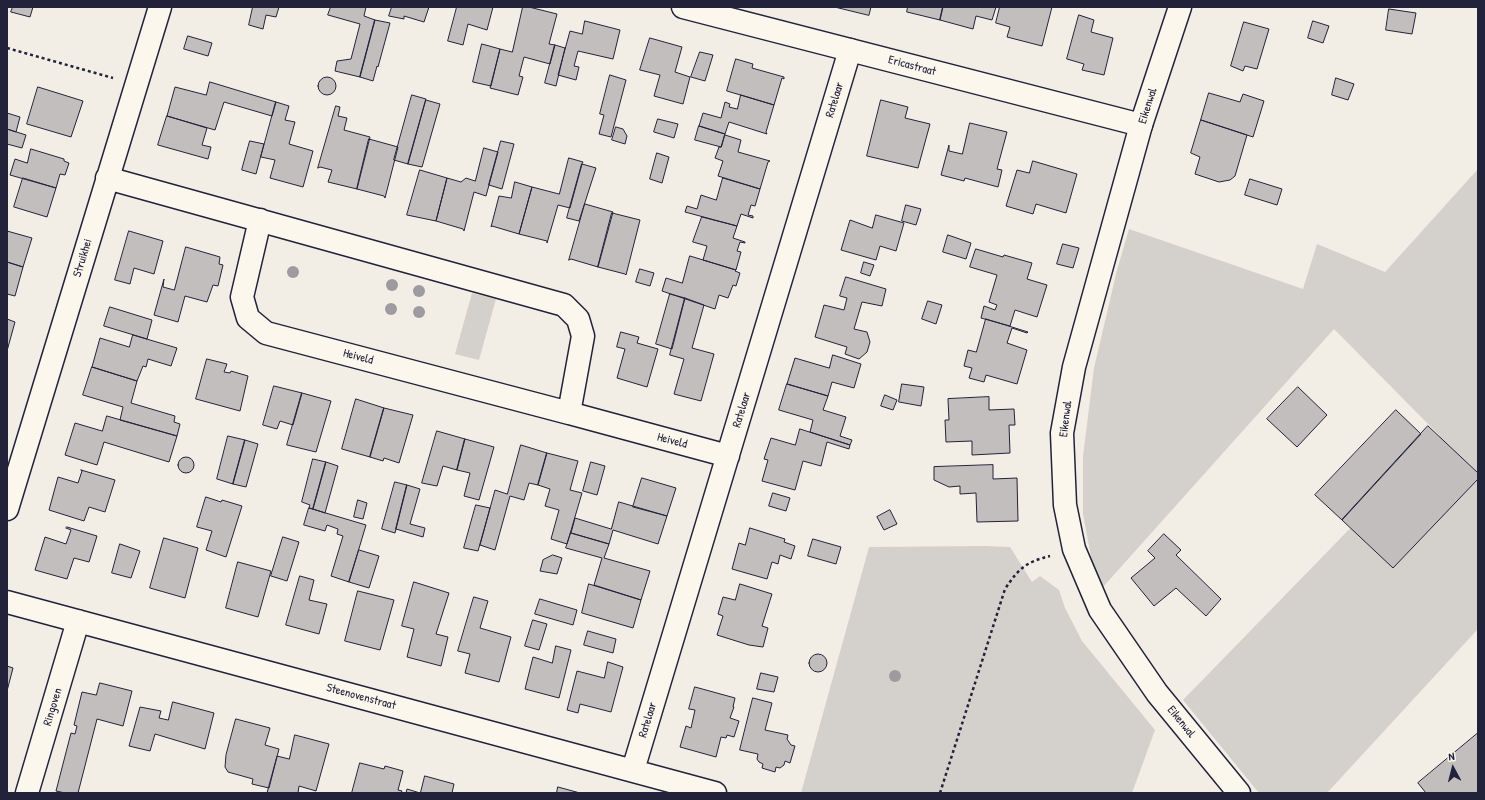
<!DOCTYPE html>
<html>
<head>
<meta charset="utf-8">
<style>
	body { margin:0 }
	#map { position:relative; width:1485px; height:800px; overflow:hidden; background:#f2eee5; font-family:"Patrick Hand",sans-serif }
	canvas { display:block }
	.frame { position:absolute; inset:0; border:8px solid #22223b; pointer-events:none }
	.north { position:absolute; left:1433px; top:748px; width:40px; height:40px; -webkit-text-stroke:3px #fbf7ec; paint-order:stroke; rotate:353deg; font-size:11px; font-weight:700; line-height:16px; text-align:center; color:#22223b }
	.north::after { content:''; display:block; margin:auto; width:14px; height:18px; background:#22223b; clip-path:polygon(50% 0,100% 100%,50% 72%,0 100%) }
</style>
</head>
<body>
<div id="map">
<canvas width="1485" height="800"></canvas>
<div class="frame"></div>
<div class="north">N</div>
</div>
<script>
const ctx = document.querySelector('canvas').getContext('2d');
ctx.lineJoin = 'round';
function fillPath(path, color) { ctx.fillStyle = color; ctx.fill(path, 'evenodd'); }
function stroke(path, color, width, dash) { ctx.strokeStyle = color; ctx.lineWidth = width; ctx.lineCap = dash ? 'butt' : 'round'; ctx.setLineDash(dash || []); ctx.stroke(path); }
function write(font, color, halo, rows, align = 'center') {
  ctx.font = font + ' "Patrick Hand",sans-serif'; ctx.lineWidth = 3; ctx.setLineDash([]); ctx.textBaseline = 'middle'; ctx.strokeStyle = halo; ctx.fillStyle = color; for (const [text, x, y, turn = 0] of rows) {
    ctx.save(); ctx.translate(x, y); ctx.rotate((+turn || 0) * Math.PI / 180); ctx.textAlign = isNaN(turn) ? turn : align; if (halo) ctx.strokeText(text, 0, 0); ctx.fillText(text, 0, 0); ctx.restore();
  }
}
fillPath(new Path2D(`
	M1478,169V629L1327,793H1259L1183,700L1440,436L1334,329L1103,587L1092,562L1083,514V456L1094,368L1117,270L1129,229L1303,289L1317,244L1385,272Z
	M472,293L496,299L479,360L455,354Z
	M985,546L1010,547L1032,582L1040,576L1059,590L1065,608L1082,641L1155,730L1132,793H801L869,547Z`), '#d4d1cc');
const building = new Path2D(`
	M13,7H33L30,17L11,12Z
	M253,7H279L276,17L266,15L263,29L249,25Z
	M331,7H366L364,16L375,20L360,77L335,71L337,61L351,59L360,24L328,15Z
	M392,7H429L424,22L404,16V19L389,16Z
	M457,7H493L487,30L468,24L463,45L448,41Z
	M523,7H529L557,14L549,44L555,45L550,64L524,57L519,76L523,77L518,95L490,88L500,49L512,52Z
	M835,7H871L869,15Z
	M908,7H943L940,20L907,12Z
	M943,7H996L992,20L976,16L973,29L940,20Z
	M1000,7H1052L1042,46L1007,37L1010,27L996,23Z
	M1389,9L1416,13L1412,34L1386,30Z
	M1079,15L1094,20L1091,32L1113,38L1104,75L1082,70L1084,64L1067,59Z
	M375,20L390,23L378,67L377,66L373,81L360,77Z
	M585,21L620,30L613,59L578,51L574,66L579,67L576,80L558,75L570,31L582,34Z
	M1313,21L1329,26L1323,43L1308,38Z
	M1244,22L1269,29L1257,69L1245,66L1243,71L1231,66Z
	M188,36L212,43L208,56L184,49Z
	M650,38L682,47L675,72L690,77L683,104L654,96L660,75L640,70Z
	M482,44L500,49L491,86L473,82Z
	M555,45L565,48L556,86L545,83Z
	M700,52L713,55L705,81L691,77Z
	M736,59L753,64L752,68L784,77V79L782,78L774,105L727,91Z
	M610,75L626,80L611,137L599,134L604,115L600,114Z
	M318 86a9 9 0 1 1 18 0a9 9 0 1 1-18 0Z
	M1336,78L1354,84L1348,100L1332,95Z
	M210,82L276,102L272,116L224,102L215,130L167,116L175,87L206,95Z
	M38,87L83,101L71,137L27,124Z
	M1209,93L1240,102L1243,94L1264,101L1253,137L1201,120Z
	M412,95L426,99L408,164L394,160Z
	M741,95L774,105L766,132L767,134L729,122L725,134L699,126L703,113L721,118L725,102L730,104L729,107L737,109Z
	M426,100L440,104L422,167L408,164Z
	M881,100L908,107L905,118L930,124L918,168L867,156Z
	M276,102L289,106L285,120L295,122L289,144L313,151L303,187L270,178L275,160L261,157Z
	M336,106L340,107L338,116L347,118L344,130L370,137L357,189L328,182L332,170L320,167L318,168Z
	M7,113L20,117L16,132L7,129Z
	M167,116L207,128L202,145L211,147L208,159L158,145Z
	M658,119L678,124L674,138L654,132Z
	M1201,120L1247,135L1235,176L1230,180L1219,182L1195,174L1200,157L1191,153Z
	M970,123L1007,132L997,169L1002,170L998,187L965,178L964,181L941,175L949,145V151L962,154Z
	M699,126L725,134L721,147L695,140Z
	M616,127L623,129L627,136L625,144L612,140Z
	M7,129L26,135L22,148L7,144Z
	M725,135L741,140L738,152L770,161L768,162L760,189L718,176L723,161L715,158L719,147H721Z
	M369,139L398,147L385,198L384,196L357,189Z
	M250,141L264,144L256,174L242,170Z
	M501,141L514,144L502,189L489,185Z
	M484,148L498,152L486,196L474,192L464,231L463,229L436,221L447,178L461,182L466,178L475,181Z
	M31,149L64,159V161L69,163L65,175L60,174L56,188L10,175L15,159L27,163Z
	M657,153L669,157L662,183L650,179Z
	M569,158L583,162L582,164L570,208L558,205L547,243V241L519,234L532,187L559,194Z
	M1033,161L1077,174L1066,213L1036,204L1033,214L1006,206L1017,170L1029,173Z
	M582,164L596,168L579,221L567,218Z
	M420,170L447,178L436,221L407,215Z
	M23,178L56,188L47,217L14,207Z
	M723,178L760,189L755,206L751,205L748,215L753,216V218L741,214L737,226L685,212L687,206L697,209L701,195L716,200Z
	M1250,179L1282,189L1277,205L1245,195Z
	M515,182L532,187L519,234L492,226L491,227L499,196L511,198Z
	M585,204L613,212L598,267L571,259L569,260Z
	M906,205L921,209L916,225L902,221Z
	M612,213L640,220L626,275L625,274L598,267Z
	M876,215L904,223L896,251L880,246L876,260L841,250L850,220L872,228Z
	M702,217L737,226L733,238L745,242V243L740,242L737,251L741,252L736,270L703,260L707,246L693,242Z
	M7,231L32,238L23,267L7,262Z
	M129,231L163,241L154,274L134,268L130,284L115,280Z
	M948,235L971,243L966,259L943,252Z
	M1063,244L1079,248L1073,268L1057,264Z
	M186,247L220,257L219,264L223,265L218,286L213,285L207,302L185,296L178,322L154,315L164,279L163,287L174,290Z
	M976,249L1003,257L1004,255L1032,263L1027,279L1047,285L1037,317L1015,310L1010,326L981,318L984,306L995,310L997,305L989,302L997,275L970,267Z
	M690,256L736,270L735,271L740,273L736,286L733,285L728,298L719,295L715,309L662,291L666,278L682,283Z
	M7,262L23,267L15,296L7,294Z
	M864,262L874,265L870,276L861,273Z
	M640,269L654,273L650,286L636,282Z
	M846,277L886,289L882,306L862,302L854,329L867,332L870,342L867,352L859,359L845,354L847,347L815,337L824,305L844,310L847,298L840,296Z
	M670,294L685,298L672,349L656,344Z
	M685,298L704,305L692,348L714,354L701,401L674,394L684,359L670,355Z
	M928,301L942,305L936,324L922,319Z
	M110,307L152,320L147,339L104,326Z
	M7,319L15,322L7,351Z
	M986,319L1028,332L1027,333L1012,328L1007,343L1027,350L1017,384L986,375L984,382L969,378L972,368L964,366L968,350L976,352Z
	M621,332L639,337L637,343L658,349L647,387L617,378L625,349L617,347Z
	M133,335L177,348L171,366L148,359L146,367L143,366L137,381L92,367L100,338L129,347Z
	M833,355L861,364L854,388L832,382L828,396L787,384L795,358L829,368Z
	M207,359L227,364L224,372L230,373L231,371L248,376L240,411L196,399Z
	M92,367L137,381L131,403L175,416L174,422L180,424L177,436L120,420L123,407L83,395Z
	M787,384L828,396L823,410L846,417L840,436L852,440L850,445L810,432L813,420L779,410Z
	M902,384L924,387L921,406L899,402Z
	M274,386L302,393L293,425L280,421L277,429L263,425Z
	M1298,387L1327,415L1297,447L1267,419Z
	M302,393L331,401L316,452L287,445Z
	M885,395L897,400L893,410L881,406Z
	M989,397V410L1014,409L1015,425H1009L1010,453L972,455V441L946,442L945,420H949L948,399Z
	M356,399L384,408L370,457L342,449Z
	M384,408L413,415L399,463L384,458L383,461L370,457Z
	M1396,410L1421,434L1342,520L1315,495Z
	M107,416L177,436L169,462L104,442L97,465L65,455L75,423L102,431Z
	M1428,426L1478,473V479L1393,568L1342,520Z
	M800,429L850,445L849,449L827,442L821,466L803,461L795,490L762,481L768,460L764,459L771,438L795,445Z
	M437,431L465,439L457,470L443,466L437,486L422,483Z
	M228,436L245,440L233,484L217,479Z
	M465,439L494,447L479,500L464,496L470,473L457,470Z
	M245,440L258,444L246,487L233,484Z
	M521,445L547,453L538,485L529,483L524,500L510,496L495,550L480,545L495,490L507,494Z
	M547,453L578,461L570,490L582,493L567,544L551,539L559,510L545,506L550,489L538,485Z
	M178 465a8 8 0 1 1 16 0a8 8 0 1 1-16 0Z
	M313,459L326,462L313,509L309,508L310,505L302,502Z
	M326,462L338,466L325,513L313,509Z
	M591,462L605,466L597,495L583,491Z
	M993,465V479L1017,478L1018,521L977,522L976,493L960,494V486L949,487L934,480V467Z
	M81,470L115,480L105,512L89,507L84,521L49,510L58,477L78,483L82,471Z
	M642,478L676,488L667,516L633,507Z
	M395,482L407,485L395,533L382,529Z
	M407,485L420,489L410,524L425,528L423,537L396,529Z
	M773,493L790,498L786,511L769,506Z
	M206,497L221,502L222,500L242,506L226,557L206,550L212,531L197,527Z
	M358,500L367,503L363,519L354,517Z
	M619,502L667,516L658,544L613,530L609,544L571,533L575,518L611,529Z
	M476,505L490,508L478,551L464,548Z
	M309,508L366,525L349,582L331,576L343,536L337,534L338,529L327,525L325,531L304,525Z
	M890,510L897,524L884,530L877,517Z
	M67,527L97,536L89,562L74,558L67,579L35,570L45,537L66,544L71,530L66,528Z
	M750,528L785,539L784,542L795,546L791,559L780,555L778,564L772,562L767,579L732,569L739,543L745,545Z
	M571,533L609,544L604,558L650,571L641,600L594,585L602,558L566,548Z
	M1164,534L1181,550L1176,555L1221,599L1206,616L1176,588L1154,606L1131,578L1155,558L1148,551Z
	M283,537L299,542L287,581L271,576Z
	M164,538L198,548L185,598L150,588Z
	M813,539L841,547L836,564L808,556Z
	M120,544L140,551L131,578L112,573Z
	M359,550L379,556L369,588L349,582Z
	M553,555L562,558L557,574L540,571L543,560Z
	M238,562L271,571L258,617L226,608Z
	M300,576L314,580L309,600L327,604L319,634L286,625Z
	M414,582L449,593L436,634L448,637L441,666L407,657L414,629L402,626Z
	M589,584L641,600L633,628L582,613Z
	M740,584L772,594L762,626L768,628L763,647L749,645L717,635L723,616L718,614L723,597L735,600Z
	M358,591L394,600L380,650L345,641Z
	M474,597L488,601L480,628L511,637L499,682L465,673L470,654L458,651Z
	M540,599L577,610L573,625L535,614Z
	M533,620L547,624L539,650L525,646Z
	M588,631L616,639L613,653L584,645Z
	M556,646L571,650L559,698L525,689L533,657L552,663Z
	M809 663a9 9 0 1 1 18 0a9 9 0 1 1-18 0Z
	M608,662L623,667L611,712L580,704L578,713L567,710L577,671L604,678Z
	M7,666L13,668L7,691Z
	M761,673L778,677L774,692L757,689Z
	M100,683L132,691L123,726L97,719L78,793H65L56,791L71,733L75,734L77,726L74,725L82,692L96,695Z
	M695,687L735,698L733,707H734L730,718L739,721L734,737L727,735L726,738L721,737L716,757L680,747L686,726L691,728L695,710L689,709Z
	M753,698L772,703L765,730L788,735L787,739L791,745L795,746L790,763L785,761L784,765L780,768L776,767L775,772L762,768L763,764L759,762L757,759L758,754L740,750Z
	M173,702L214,713L205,749L155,734L150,751L129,746L140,707L161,711L159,718L168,720Z
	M236,719L270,728L265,745L279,749L269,788L252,784L253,779L228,772L225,767L226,755Z
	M1478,733V793H1426L1418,783Z
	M295,735L329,744L316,791L299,786L298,793H267L277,756L289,759Z
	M360,763L384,769L385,766L403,771L398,790L402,791L401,793H352Z
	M425,776L454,784L452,793H406L407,789L420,793Z
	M558,787L580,793H557Z`);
fillPath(building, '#c2bebe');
stroke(building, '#22223b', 1);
const minor = new Path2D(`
	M1141,125L1180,7
	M107,178L564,305L578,319L583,336L569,413L728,456
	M260,220L242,297L248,318L266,333L569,413
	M7,509L160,7
	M7,602L715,793
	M633,770L850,50
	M27,793L78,621`);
const tertiary = new Path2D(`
	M683,7L1141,125L1074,367L1062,433L1065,505L1074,549L1100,610L1157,693L1239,793`);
stroke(minor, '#22223b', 25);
stroke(tertiary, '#22223b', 25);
stroke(new Path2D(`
	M7,48L113,78
	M940,793L1005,589C1019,568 1026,562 1050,556`), '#22223b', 2.5, [3, 3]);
stroke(minor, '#fbf7ec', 22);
stroke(tertiary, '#fbf7ec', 22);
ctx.fillStyle = '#9d9b9f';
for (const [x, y] of [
	[293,272],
	[392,285],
	[419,291],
	[391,309],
	[419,312],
	[895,676]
]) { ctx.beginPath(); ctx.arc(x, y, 6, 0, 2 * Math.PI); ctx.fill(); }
write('12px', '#22223b', '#fbf7ec', [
	["Ericastraat",912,66,15],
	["Ratelaar",835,100,-73],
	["Eikenwal",1148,106,-72],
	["Struikhei",83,258,-73],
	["Heiveld",358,357,15],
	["Ratelaar",742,410,-73],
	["Eikenwal",1066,419,-83],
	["Heiveld",672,441,15],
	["Steenovenstraat",361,697,15],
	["Ringoven",53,707,-73],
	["Ratelaar",648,720,-73],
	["Eikenwal",1181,722,51]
]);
</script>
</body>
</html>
